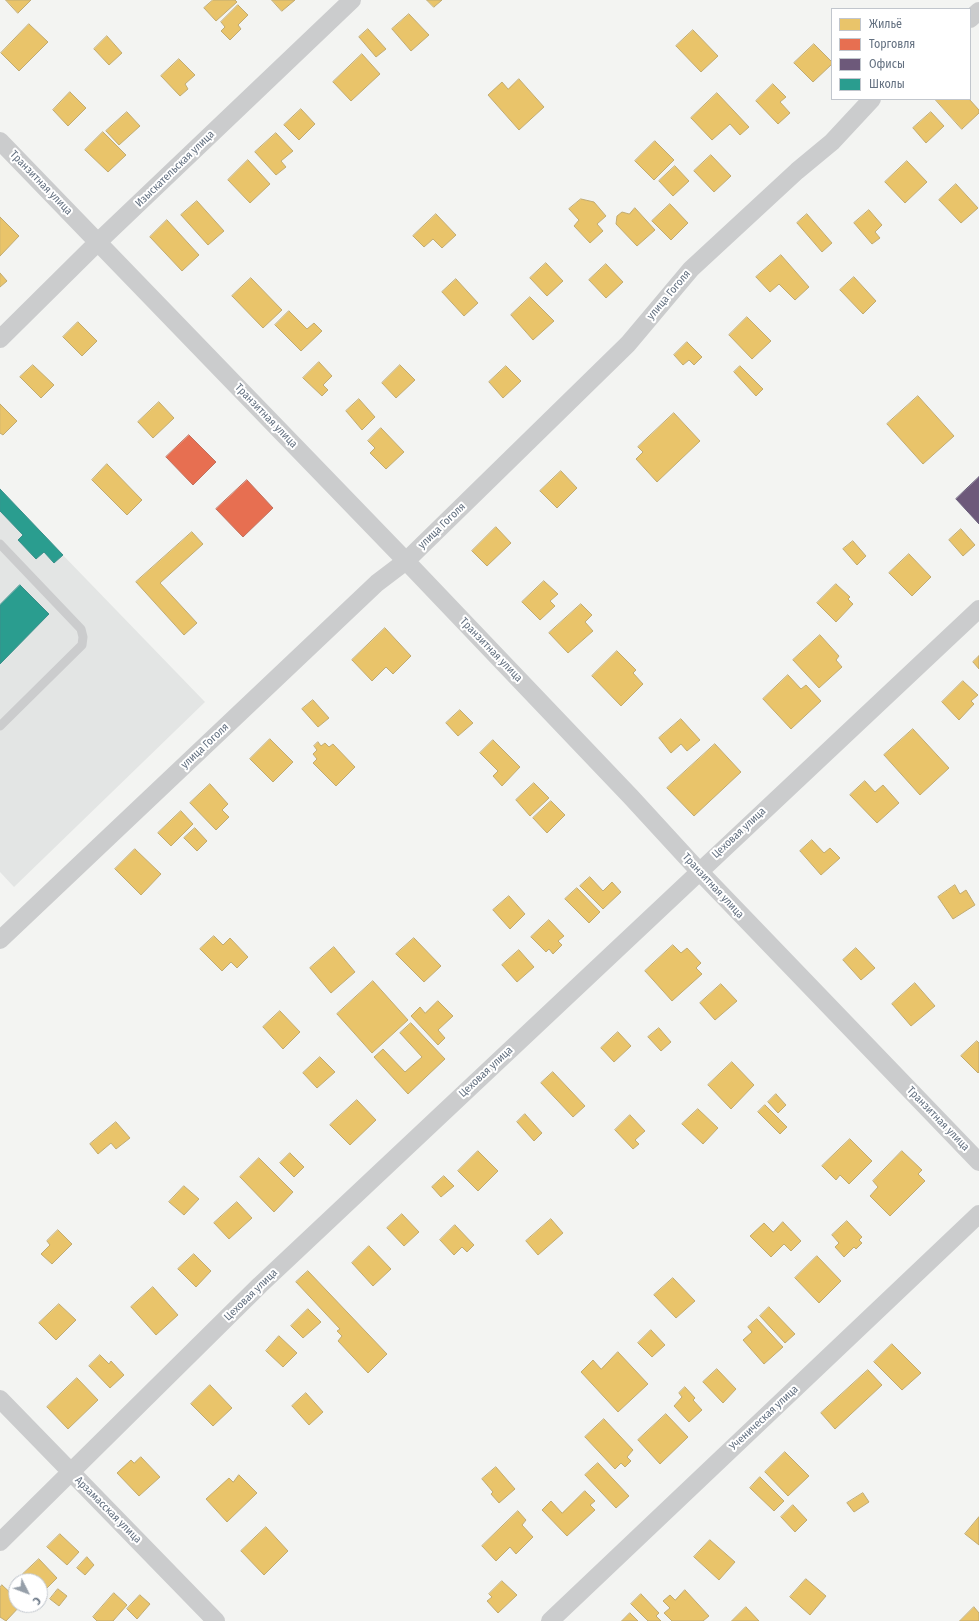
<!DOCTYPE html>
<html>
<head>
<meta charset="utf-8">
<style>
	body { margin:0 }
	#map { position:relative; width:979px; height:1621px; overflow:hidden; background:#f3f4f2; font-family:"Fira Sans Condensed",sans-serif }
	canvas { display:block }
	.legend { position:absolute; left:831px; top:8px; width:140px; height:92px; box-sizing:border-box; background:#fff; border:1px solid #c1c6cd; margin:0; padding:5px 7px; list-style:none; font-size:12px; color:#647181 }
	.legend li { display:flex; align-items:center; gap:8px; height:20px }
	.legend b { width:20px; border:1px solid #c1c6cd }
	.north { position:absolute; left:8px; top:1573px; width:40px; height:40px; box-sizing:border-box; background:#fff; border:1px solid #c1c6cd; border-radius:50%; rotate:132deg; font-size:11px; font-weight:700; line-height:16px; text-align:center; color:#647181 }
	.north::after { content:''; display:block; margin:auto; width:14px; height:18px; background:#969fa9; clip-path:polygon(50% 0,100% 100%,50% 72%,0 100%) }
</style>
</head>
<body>
<div id="map">
<canvas width="979" height="1621"></canvas>
<ul class="legend">
<li><b style="height:11px;background:#e9c46a"></b>Жильё</li>
<li><b style="height:11px;background:#e76f51"></b>Торговля</li>
<li><b style="height:11px;background:#6d597a"></b>Офисы</li>
<li><b style="height:11px;background:#2a9d8f"></b>Школы</li>
</ul>
<div class="north">С</div>
</div>
<script>
const ctx = document.querySelector('canvas').getContext('2d');
ctx.lineJoin = 'round';
function fillPath(path, color) { ctx.fillStyle = color; ctx.fill(path, 'evenodd'); }
function stroke(path, color, width, dash) { ctx.strokeStyle = color; ctx.lineWidth = width; ctx.lineCap = dash ? 'butt' : 'round'; ctx.setLineDash(dash || []); ctx.stroke(path); }
function write(font, color, halo, rows, align = 'center') {
  ctx.font = font + ' "Fira Sans Condensed",sans-serif'; ctx.lineWidth = 4; ctx.setLineDash([]); ctx.textBaseline = 'middle'; ctx.strokeStyle = halo; ctx.fillStyle = color; for (const [text, x, y, turn = 0] of rows) {
    ctx.save(); ctx.translate(x, y); ctx.rotate((+turn || 0) * Math.PI / 180); ctx.textAlign = isNaN(turn) ? turn : align; if (halo) ctx.strokeText(text, 0, 0); ctx.fillText(text, 0, 0); ctx.restore();
  }
}
fillPath(new Path2D(`
	M0,490L205,702L14,887L0,872Z`), '#e3e5e4');
const homes = new Path2D(`
	M6,0H31L18,13Z
	M213,0H235L237,2L216,21L204,8Z
	M272,0H295L282,11Z
	M427,0H442L434,7Z
	M238,5L248,15L238,25L241,29L230,40L221,31L225,27L221,22Z
	M409,14L429,35L411,51L392,29Z
	M29,24L48,42L19,71L1,53Z
	M368,29L386,49L376,57L359,37Z
	M693,30L718,56L701,72L676,46Z
	M107,36L122,53L109,65L94,49Z
	M814,44L832,62V64L813,82L794,63Z
	M362,54L380,74L351,101L333,82Z
	M179,59L195,75L185,84L188,89L180,96L161,76Z
	M519,79L544,107L519,130L488,95L502,82L508,89Z
	M773,84L786,97L780,102L790,113L778,124L756,101Z
	M70,92L86,108L68,126L53,110Z
	M717,93L749,127L740,135L730,124L712,140L691,118Z
	M935,99H969L979,110V113L962,129Z
	M301,109L315,124L299,140L284,125Z
	M127,112L140,126L119,145L106,131Z
	M931,112L944,126L926,143L913,128Z
	M103,132L126,155L108,172L85,150Z
	M276,133L293,151L281,161L286,167L276,175L255,152Z
	M655,141L674,160L654,180L635,161Z
	M711,155L731,176L714,192L694,171Z
	M248,160L270,184L250,203L228,180Z
	M907,161L927,182L905,203L885,182Z
	M675,166L689,181L673,196L659,181Z
	M956,184L978,208L961,223L939,200Z
	M581,199L594,202L606,216L597,224L603,231L590,243L574,226L579,220L569,209Z
	M197,201L224,231L208,245L181,215Z
	M670,204L688,223L671,240L652,221Z
	M635,208L655,230L637,246L616,224L617,216L622,212L629,214Z
	M869,210L882,225L875,232L880,238L872,244L854,223Z
	M436,214L456,235L442,248L433,239L424,247L413,236Z
	M807,214L832,243L822,252L797,223Z
	M0,217L19,236L0,256Z
	M167,220L199,255L182,271L150,237Z
	M781,255L809,287L795,300L779,284L770,292L756,277Z
	M546,263L563,281L547,296L530,278Z
	M606,264L623,282L606,298L589,280Z
	M0,273L7,281L0,287Z
	M854,277L876,301L863,314L840,290Z
	M251,278L282,310L263,328L232,296Z
	M456,279L478,303L464,316L442,292Z
	M530,297L554,321L533,340L511,315Z
	M289,311L307,329L314,323L322,331L301,351L275,325Z
	M747,317L771,341L752,359L729,335Z
	M78,322L97,341L82,356L63,337Z
	M687,342L702,357L694,365L689,360L683,365L674,355Z
	M319,362L332,376L323,385L328,390L322,396L303,378Z
	M33,365L54,385L41,398L20,377Z
	M400,365L415,380L396,398L382,383Z
	M506,366L521,381L503,398L489,382Z
	M740,366L763,389L756,396L734,372Z
	M918,396L954,436L923,464L887,424Z
	M359,399L375,417L362,430L346,411Z
	M159,402L174,418L153,438L138,422Z
	M0,404L17,421L3,435L0,433Z
	M674,413L700,441L657,482L636,459L643,452L638,447Z
	M381,428L404,452L386,469L370,453L375,448L368,441Z
	M107,464L142,500L127,515L92,480Z
	M561,471L577,488L557,508L540,491Z
	M496,527L511,543L487,566L472,551Z
	M961,529L975,545L963,556L949,540Z
	M192,532L203,544L160,583L197,623L184,635L136,582Z
	M853,541L866,556L857,565L843,549Z
	M909,554L931,577L912,596L889,573Z
	M544,581L558,594L550,601L555,606L540,620L522,602Z
	M836,584L850,597L848,599L853,604L836,622L817,603Z
	M581,604L592,615L585,622L593,631L568,653L549,633Z
	M385,628L411,656L393,674L386,667L372,681L352,660Z
	M820,635L839,656L836,660L842,667L819,688L793,660Z
	M617,651L636,670L633,673L643,684L621,706L592,676Z
	M979,656V669L973,662Z
	M788,675L801,689L806,685L821,701L791,729L763,699Z
	M963,681L978,695L971,701L974,704L959,720L942,702Z
	M313,700L329,718L318,727L302,709Z
	M460,710L473,723L458,736L446,723Z
	M681,719L700,740L687,751L681,744L671,753L659,738Z
	M913,729L949,768L920,795L884,755Z
	M270,739L293,762L273,782L250,759Z
	M493,740L520,767L502,786L493,776L498,771L480,753Z
	M318,742L321,746L325,743L329,747L333,744L355,767L336,786L313,763L317,759L313,754L317,750L314,746Z
	M715,744L741,772L694,816L667,788Z
	M865,781L875,792L883,785L899,803L877,823L850,795Z
	M534,783L549,798L530,816L516,800Z
	M210,784L228,804L222,810L229,817L216,830L190,803Z
	M551,801L565,815L547,833L533,818Z
	M181,811L193,824L171,846L158,833Z
	M195,828L207,841L197,851L184,838Z
	M812,840L824,853L830,848L840,858L821,875L800,851Z
	M135,849L161,874L141,895L115,869Z
	M590,877L603,891L612,882L621,892L603,909L580,886Z
	M955,885L960,894L966,890L975,905L953,919L938,897Z
	M577,888L600,912L589,923L565,899Z
	M509,896L525,914L510,929L493,910Z
	M549,920L564,936L558,941L562,945L553,954L549,949L546,952L531,937Z
	M214,936L223,945L230,938L248,957L237,968L231,962L222,971L200,949Z
	M414,938L441,966L424,982L396,954Z
	M673,945L681,953L687,948L701,963L696,968L702,974L672,1001L645,971Z
	M334,947L355,972L331,993L310,968Z
	M856,948L875,968L861,980L843,960Z
	M519,950L534,967L517,982L502,965Z
	M373,981L408,1020L372,1053L337,1014Z
	M915,983L935,1006L911,1026L892,1004Z
	M721,984L737,1001L715,1020L700,1003Z
	M438,1001L453,1016L438,1030L445,1038L438,1045L411,1016L420,1007L425,1013Z
	M280,1011L300,1032L283,1049L263,1027Z
	M411,1023L445,1059L408,1094L374,1057L383,1049L405,1072L422,1057L400,1033Z
	M659,1028L671,1042L661,1051L648,1037Z
	M618,1032L631,1046L614,1062L601,1048Z
	M977,1041L979,1043V1072L978,1073L961,1056Z
	M320,1057L335,1072L317,1088L303,1073Z
	M732,1062L754,1085L731,1109L708,1085Z
	M553,1072L585,1106L573,1117L541,1083Z
	M776,1094L786,1105L778,1113L768,1102Z
	M357,1100L376,1120L350,1145L330,1125Z
	M765,1105L787,1127L780,1134L758,1112Z
	M698,1109L718,1128L703,1144L682,1124Z
	M525,1114L542,1133L534,1141L517,1122Z
	M630,1115L645,1131L635,1140L639,1144L633,1149L615,1130Z
	M116,1122L130,1138L116,1149L111,1143L98,1154L90,1144Z
	M850,1139L872,1161L849,1184L840,1175L836,1180L822,1166Z
	M478,1151L498,1171L478,1191L458,1171Z
	M902,1151L922,1170L918,1174L925,1181L890,1216L870,1196L878,1187L873,1181Z
	M290,1153L304,1167L294,1177L280,1163Z
	M259,1158L293,1192L274,1212L240,1177Z
	M444,1176L454,1186L441,1197L432,1187Z
	M184,1186L199,1199L184,1215L169,1202Z
	M237,1202L252,1218L229,1239L214,1223Z
	M402,1214L419,1232L404,1246L387,1228Z
	M551,1219L563,1233L538,1255L526,1241Z
	M847,1221L862,1237L859,1240L862,1243L856,1249L854,1247L844,1257L835,1247L839,1243L832,1235Z
	M783,1222L801,1241L791,1251L784,1244L771,1257L750,1236L764,1223L773,1232Z
	M455,1225L474,1245L467,1252L462,1247L454,1255L440,1240Z
	M58,1230L72,1244L52,1264L41,1254L50,1245L47,1241Z
	M369,1246L391,1269L373,1286L352,1263Z
	M194,1254L211,1271L196,1287L178,1269Z
	M817,1256L841,1281L819,1303L795,1278Z
	M308,1271L387,1354L368,1373L338,1341L342,1336L337,1331L340,1329L296,1282Z
	M673,1278L695,1301L676,1318L654,1295Z
	M153,1287L178,1315L156,1335L131,1307Z
	M59,1304L76,1320L56,1340L39,1323Z
	M769,1307L795,1334L785,1343L760,1316Z
	M308,1309L321,1322L303,1338L291,1326Z
	M757,1319L783,1347L764,1364L743,1340L752,1332L748,1327Z
	M651,1330L665,1345L652,1357L638,1343Z
	M279,1336L297,1353L283,1367L266,1351Z
	M892,1344L921,1373L902,1390L874,1362Z
	M618,1352L648,1384L618,1412L581,1372L593,1360L601,1369Z
	M100,1355L109,1364L111,1361L124,1375L110,1388L89,1366Z
	M717,1369L736,1389L723,1403L703,1382Z
	M868,1370L882,1385L835,1429L821,1413Z
	M77,1378L98,1400L68,1429L47,1407Z
	M210,1385L232,1408L213,1426L191,1404Z
	M685,1387L695,1398L693,1400L702,1410L689,1422L674,1406L682,1397L679,1393Z
	M306,1393L323,1412L309,1425L292,1406Z
	M666,1414L688,1437L660,1464L638,1440Z
	M604,1419L633,1450L627,1457L631,1461L625,1467L621,1463L615,1469L585,1437Z
	M785,1452L809,1476L788,1496L765,1472Z
	M141,1457L160,1477L139,1496L117,1473L131,1460L134,1463Z
	M598,1463L629,1496L616,1508L585,1475Z
	M496,1467L515,1489L499,1503L491,1494L493,1492L482,1479Z
	M239,1475L257,1493L227,1522L206,1499L229,1478L233,1482Z
	M760,1477L784,1501L774,1511L750,1488Z
	M585,1491L595,1501L590,1505L595,1510L567,1536L542,1510L551,1501L562,1513Z
	M863,1493L869,1502L854,1512L847,1503Z
	M793,1505L807,1520L795,1532L781,1517Z
	M518,1511L526,1520L522,1525L533,1537L516,1554L510,1547L496,1561L482,1546Z
	M979,1517V1545L965,1534Z
	M266,1527L288,1551L264,1575L241,1551Z
	M60,1534L79,1552L67,1565L47,1547Z
	M710,1540L735,1562L719,1580L694,1557Z
	M87,1557L94,1565L85,1575L77,1568Z
	M39,1559L57,1578L42,1593L40,1591V1581H30L23,1574Z
	M806,1579L826,1596L810,1615L790,1597Z
	M502,1581L517,1595L498,1613L487,1601L492,1597L489,1594Z
	M2,1585L16,1598V1605H21L6,1621L0,1617V1588Z
	M58,1589L67,1596L59,1606L50,1599Z
	M685,1590L709,1616L703,1621H672L664,1613L670,1608L663,1601L670,1595L675,1600Z
	M114,1593L127,1605L113,1621H97L93,1617Z
	M641,1594L659,1613L656,1616L661,1621H648L631,1604Z
	M140,1595L150,1604L137,1619L127,1609Z
	M746,1607L759,1621H732Z
	M974,1607L979,1613V1621H960Z
	M630,1613L638,1621H622Z`);
fillPath(homes, '#e9c46a');
stroke(homes, '#c1ab71', 1);
const shops = new Path2D(`
	M189,435L216,462L193,485L166,457Z
	M247,480L273,508L243,537L216,509Z`);
fillPath(shops, '#e76f51');
stroke(shops, '#c0705f', 1);
const offices = new Path2D(`
	M979,477V524L956,499Z`);
fillPath(offices, '#6d597a');
stroke(offices, '#6a607c', 1);
const schools = new Path2D(`
	M0,489L63,555L54,563L44,552L36,559L18,540L23,535L0,511Z
	M20,585L49,614L0,664V605Z`);
fillPath(schools, '#2a9d8f');
stroke(schools, '#3b908b', 1);
stroke(new Path2D(`
	M0,544L81,629L83,637L82,645L0,726`), '#cbcccd', 9);
stroke(new Path2D(`
	M970,19L979,11
	M0,141L406,561L631,797L699,871L979,1162
	M0,339L98,242L352,0
	M0,940L377,583L406,561L628,344L691,269L797,171L832,142L872,99
	M0,1399L216,1621
	M0,1542L260,1285L979,609
	M550,1621L979,1214`), '#cbcccd', 18);
write('11px', '#647181', '#fff', [
	["Изыскательская улица",175,169,-44],
	["Транзитная улица",41,183,46],
	["улица Гоголя",669,295,-50],
	["Транзитная улица",266,416,46],
	["улица Гоголя",442,526,-44],
	["Транзитная улица",491,650,46],
	["улица Гоголя",205,746,-43],
	["Цеховая улица",739,833,-43],
	["Транзитная улица",713,886,47],
	["Цеховая улица",486,1072,-43],
	["Транзитная улица",938,1119,46],
	["Цеховая улица",251,1295,-44],
	["Ученическая улица",764,1418,-43],
	["Арзамасская улица",108,1510,45]
]);
</script>
</body>
</html>
